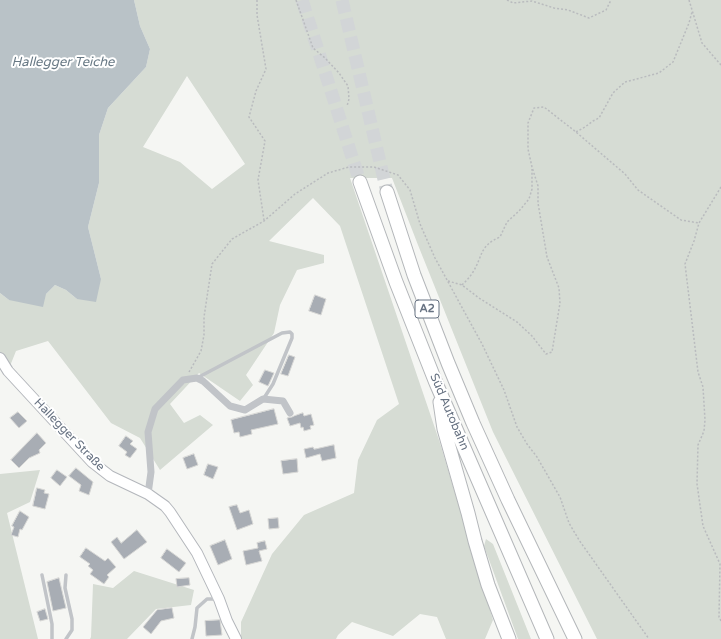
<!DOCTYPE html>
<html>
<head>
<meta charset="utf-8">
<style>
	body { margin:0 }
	canvas { display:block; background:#f5f6f3 }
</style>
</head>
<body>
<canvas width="721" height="639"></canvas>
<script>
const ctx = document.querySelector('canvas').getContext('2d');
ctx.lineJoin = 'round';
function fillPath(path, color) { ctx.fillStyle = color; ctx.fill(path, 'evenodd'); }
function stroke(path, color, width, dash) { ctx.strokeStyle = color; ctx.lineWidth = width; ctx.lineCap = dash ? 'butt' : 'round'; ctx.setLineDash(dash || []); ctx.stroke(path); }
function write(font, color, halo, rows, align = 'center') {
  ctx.font = font + ' "Varela Round",sans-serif'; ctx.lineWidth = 4; ctx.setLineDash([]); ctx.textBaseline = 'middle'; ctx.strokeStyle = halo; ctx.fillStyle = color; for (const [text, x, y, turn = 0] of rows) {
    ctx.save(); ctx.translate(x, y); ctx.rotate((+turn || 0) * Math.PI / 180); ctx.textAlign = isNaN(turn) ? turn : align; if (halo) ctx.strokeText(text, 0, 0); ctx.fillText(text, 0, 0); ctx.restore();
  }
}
fillPath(new Path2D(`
	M134,0H721V639H597L493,432L418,245L392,178H350L440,443L493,620L485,639H446L437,617L420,614L393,636L352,622L338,635L336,639H241V622L272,554L304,515L354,493L358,460L377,420L399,404L340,226L313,198L269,241L324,255V263L297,270L280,305L274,333L246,375L253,385L240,401L199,373L170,404L184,423L200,415L213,425L160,470L140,438L111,423L48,341L16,351L8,371L0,358V293L9,300L46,294L55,285L66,290L77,299L101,279L88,227L99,183V135L108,108L146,67L150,49L140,26ZM187,76L245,164L212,189L180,162L143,147Z
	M40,470L30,502L7,513L38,639H0V474Z
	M486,539L493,544L531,639H518L484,546Z
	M134,571L194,590L191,605L156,609L127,639H90L91,637L93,584L113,588Z`), '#d6dcd4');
fillPath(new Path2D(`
	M0,0H134L140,26L150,49L146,67L108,108L99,135V183L88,227L101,279L96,302L77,299L66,290L55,285L46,294L43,307L9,300L0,293Z`), '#b9c2c7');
const building = new Path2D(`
	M315,295L326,299L321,315L309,311Z
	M289,355L295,357L288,376L281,374Z
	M265,370L274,373L268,386L259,382Z
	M274,409L278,424L251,430L252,434L240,437L239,432L234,433L231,420Z
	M18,412L27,421L19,428L10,418Z
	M303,413L304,416L311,414L314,425L310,426L311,429L304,431L303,427L301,428L300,423L290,426L287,418L292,417L294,416Z
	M37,433L46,443L39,450L40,453L29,458L19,468L11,460Z
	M126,436L133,441L130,444L137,449L130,458L125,455L127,452L119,446Z
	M334,445L336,458L322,461L320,454L306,458L304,449L313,447L314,449Z
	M194,454L198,465L187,469L183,458Z
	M297,459L298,472L283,474L281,461Z
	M208,464L218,467L213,479L204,475Z
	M76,468L93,482L89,495L79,491L81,485L69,476Z
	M57,470L67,477L60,486L51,478Z
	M37,488L45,490L44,493L49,494L45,509L33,506Z
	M237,505L240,513L249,510L253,524L237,530L229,507Z
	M20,511L29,517L22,530L20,529L18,537L11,535L14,527L12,526Z
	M278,518L279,528L269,529L268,519Z
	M137,530L147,542L124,559L111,542L117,537L121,543Z
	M225,540L232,559L218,565L210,546Z
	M265,541L267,549L259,551L262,561L246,565L243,551L258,548L257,543Z
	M86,548L105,561L108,558L116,567L107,575L109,577L104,584L90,574L93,570L88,566L90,564L80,557Z
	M167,549L186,563L179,572L161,558Z
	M59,578L66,608L53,611L47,582Z
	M189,578L190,585L177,587L176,579Z
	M172,608L174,618L161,621L151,634L143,627L157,610Z
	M45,609L48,619L40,621L37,612Z
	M220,620L222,635L206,636L205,621Z`);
fillPath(building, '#a8adb4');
stroke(building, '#d7d7d5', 1);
stroke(new Path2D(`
	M302,0L360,182
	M342,0L387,192`), '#d2d5d7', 13, [13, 6]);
const secondary = new Path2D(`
	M0,358L8,371L92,462L110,476L148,494L165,506L170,512L197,553L219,599L227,621L236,639`);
const motorway = new Path2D(`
	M360,182L396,282L436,383L547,639
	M387,192L414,275L448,363L473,423L508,500L575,639
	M440,402L444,429L468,513L475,541L488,585L509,639`);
stroke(secondary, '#b4b7bc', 12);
stroke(motorway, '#b4b7ba', 15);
stroke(new Path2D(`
	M257,0V15L266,69L256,91L249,117L265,141L258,180L264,220
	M296,0L313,48L325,58L339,73L348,86L349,99L347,106
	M507,0L513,3L532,1L554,8L568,10L589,18L606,10L611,0
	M689,0L702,43L721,65
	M576,132L585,127L593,121L599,118L613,93L625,82L659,73L673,62L689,23L692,12
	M721,187L699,223L694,241L685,264L698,372L703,387L705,420L704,431L698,445L697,484L703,526L720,564L719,617L721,621
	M448,281L462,285L479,298L517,322L532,336L546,354L552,352L560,303L559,288L547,257L538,203V186L532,167L528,149V123L534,108L544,107L576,132L625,174L638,190L681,220L699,223
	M462,285C466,281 470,277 473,272C483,256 479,246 500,237L507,222L519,211L529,199L532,189V169
	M189,372L201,351L204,335V317L212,264L232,239L264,221L295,194L328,173L349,167H374L398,175L410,190L420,224L435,258L482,344L504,390L517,427L527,444L537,457L560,497L569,523L579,540L649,639`), '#b9bbbe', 1.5, [2, 2]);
stroke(new Path2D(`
	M197,378L282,333L290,332L292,334V338L273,384L264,398
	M42,575L52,624V639
	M66,639L72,630V619L65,588L66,575
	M192,639L195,627L197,608L207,599H217`), '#c1c4c8', 3.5);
stroke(new Path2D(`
	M148,494L151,472L148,432L155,409L183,380L197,378L203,381L230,406L245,410L263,399L283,401L290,413`), '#c1c4c8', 7);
stroke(secondary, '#fff', 10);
stroke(motorway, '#fff', 13);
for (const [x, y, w] of [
	[427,309,24]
]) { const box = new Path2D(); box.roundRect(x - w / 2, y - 9, w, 18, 3); ctx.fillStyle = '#fff'; ctx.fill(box); stroke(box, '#677282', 1); }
write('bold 11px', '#677282', null, [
	["A2",427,309]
]);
write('12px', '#677282', '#fff', [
	["Süd Autobahn",449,412,67],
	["Hallegger Straße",69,435,46]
]);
write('italic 13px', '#687985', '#fff', [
	["Hallegger Teiche",63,63]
]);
</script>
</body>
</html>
